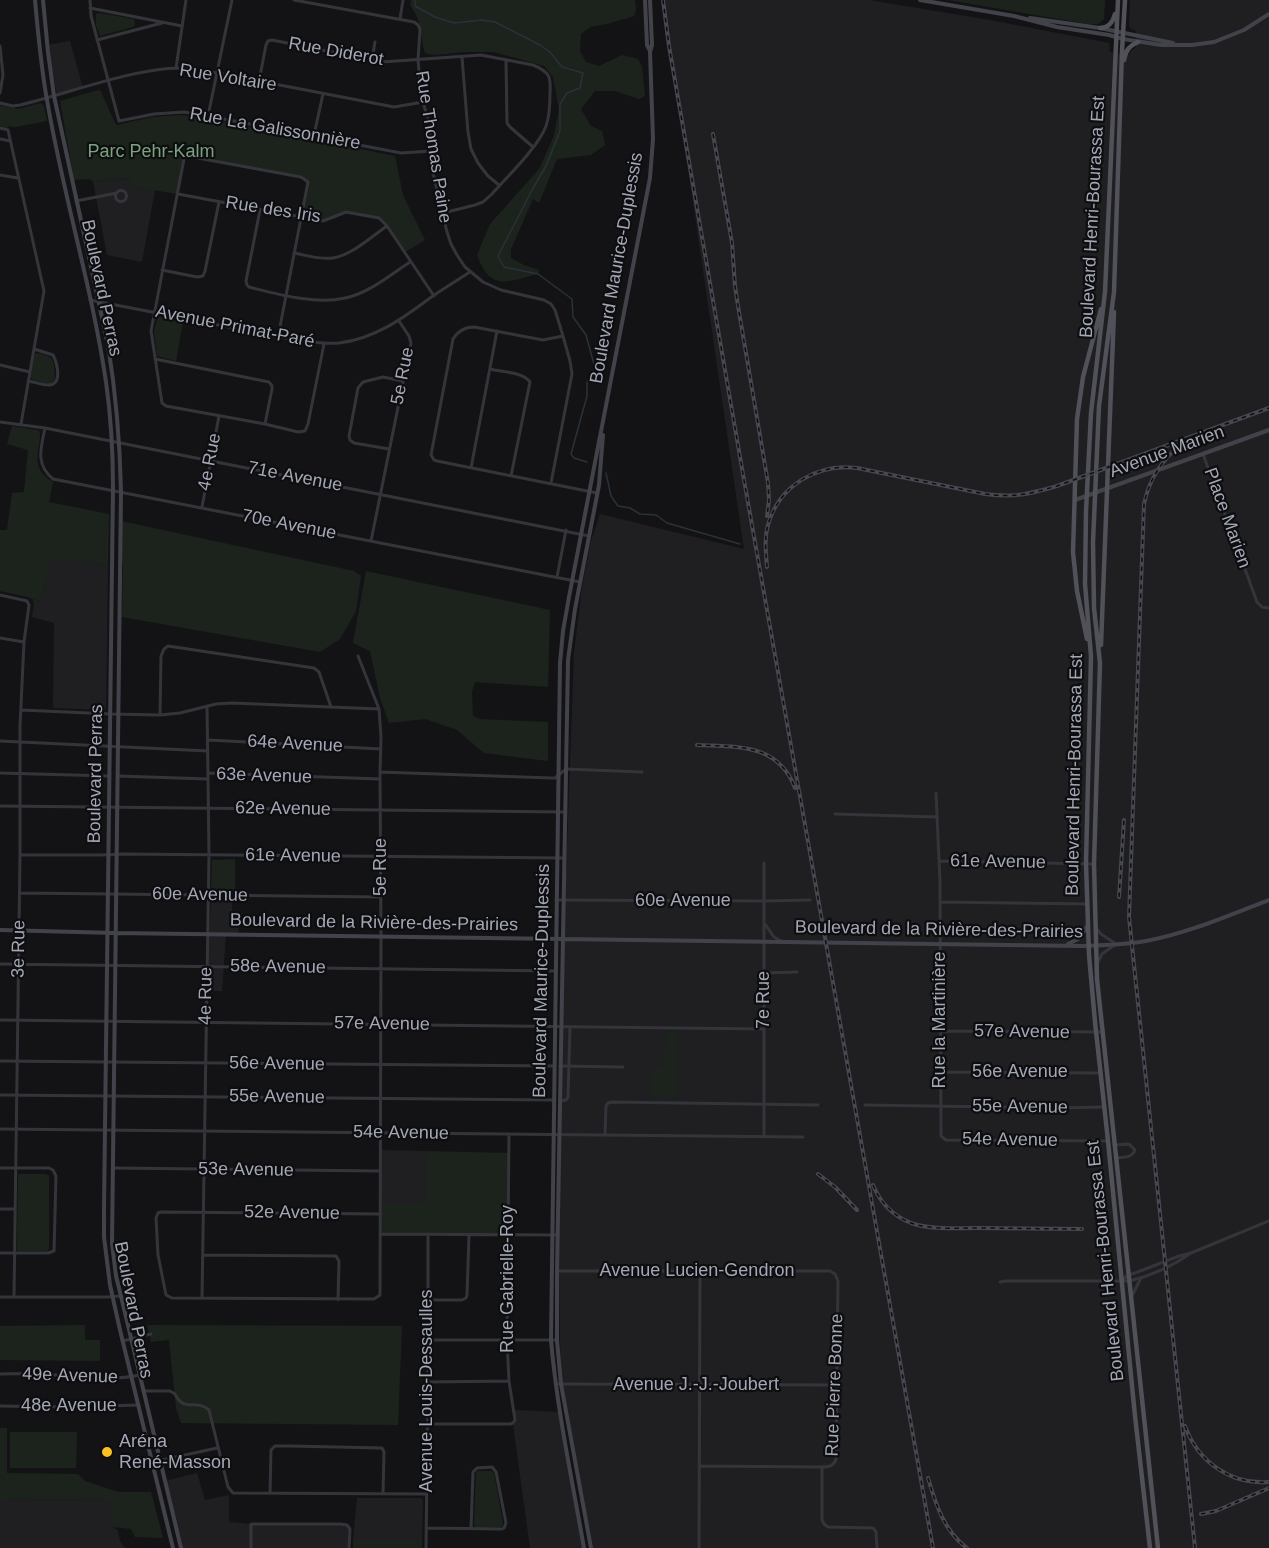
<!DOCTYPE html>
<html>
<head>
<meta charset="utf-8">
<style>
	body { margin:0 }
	canvas { display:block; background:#131315 }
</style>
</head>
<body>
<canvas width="1269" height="1548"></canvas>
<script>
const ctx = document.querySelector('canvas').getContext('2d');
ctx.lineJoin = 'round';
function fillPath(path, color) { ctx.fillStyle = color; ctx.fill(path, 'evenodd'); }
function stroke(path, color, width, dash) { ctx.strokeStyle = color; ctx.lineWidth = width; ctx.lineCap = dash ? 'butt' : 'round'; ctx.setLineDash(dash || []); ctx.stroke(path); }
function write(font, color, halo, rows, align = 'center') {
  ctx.font = font + ' Helvetica,sans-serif'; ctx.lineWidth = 4.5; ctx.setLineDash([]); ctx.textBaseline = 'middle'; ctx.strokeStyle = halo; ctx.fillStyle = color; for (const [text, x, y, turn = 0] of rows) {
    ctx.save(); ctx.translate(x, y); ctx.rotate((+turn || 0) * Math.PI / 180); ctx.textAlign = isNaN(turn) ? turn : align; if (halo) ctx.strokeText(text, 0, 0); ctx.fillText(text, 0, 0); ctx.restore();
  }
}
fillPath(new Path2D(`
	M664,0H869L990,20L1109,43L1110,52L1129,55L1131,51L1136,47V31L1131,29L1129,26L1130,0H1269V1548H591L561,1384L558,1235L565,905L574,653L582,587L591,541L600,514L744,549L670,46Z
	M70,41L83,88L57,95L47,45Z
	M128,178L133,187L155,190L142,262L107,255L93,181Z
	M52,557L108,565L106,710L53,708L54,623L32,617L34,604L32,599L41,601Z
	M212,898L232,899V914H242L238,934H226L222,991H206L211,900Z
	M380,1150L425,1151L426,1204H380Z
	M515,1410L560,1412L584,1548H530L513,1424Z
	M197,1473L205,1500L229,1495V1522L251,1524L347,1525L350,1529L349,1548H181L165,1481Z
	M357,1498H421L423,1500L422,1541H353Z
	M102,1499L112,1505V1527L118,1530L120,1541L125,1548H0V1500Z`), '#1f1f22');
fillPath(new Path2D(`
	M411,0H635L636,10L634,16L607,24L590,27L581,34L580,51L586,62L599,66L622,55L638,59L642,67L645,96L639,99L615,91H595L581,109L591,126L602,131L605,145L591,155L557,159L539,203L533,199L511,249V258L524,265L539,270L538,274C506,282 491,292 477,255L490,224L539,169L554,136L559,109L553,77L544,66L494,52H464L434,55L425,53C421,42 422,33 419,23C417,16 414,11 410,5Z
	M948,0H1105L1104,19L1098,24H1088Z
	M99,13L134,19L135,25L133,27L100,36L96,25V14Z
	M98,90L101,91L102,94L115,123L117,125L153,117L180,115L206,118L395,156L403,195L425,240L404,253L387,226L379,218L341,213L323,221L301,218L308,183L306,179L191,156L184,159L178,194L133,187L128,178L93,181L89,179L74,180L60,101Z
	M41,103L44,106L47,121L15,127L8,126V128L0,126V105L18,109Z
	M158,317L183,322L176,361L157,356L154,331Z
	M38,353C56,357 54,362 55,379L50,384L34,381L30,377L35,354Z
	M12,426L37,430L40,432C40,454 29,467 53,482L49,502L109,514L108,565L52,558L41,601L32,599L28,597L0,591V530H7L12,493L24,492L28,450L7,444Z
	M121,521L354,571L361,576L356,611L340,639L320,652L122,617L123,562L120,561Z
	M366,571L550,610L548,687L475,682L472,692L473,716L480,719L548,722V761L484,753L457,730L425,719L389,723L380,698L370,651L353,643Z
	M235,859V891L214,890L211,888L212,860Z
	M666,1031L677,1032V1097H651V1069L664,1068Z
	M425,1151L509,1153L507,1235L381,1234L380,1204H426Z
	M18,1174H46L49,1176V1248L47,1251H17Z
	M85,1325V1340H100V1361L0,1360V1326Z
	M147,1325L402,1326L398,1425L181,1423L176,1408L169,1340L151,1342Z
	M0,1428H7V1473L78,1474L85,1481L118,1492H151L163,1538L135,1537L131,1529L112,1527V1505L102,1499L0,1500Z
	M10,1432H77L76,1468H10Z
	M476,1471H491L494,1473L503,1523L502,1527L476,1528L474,1525Z
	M353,1541H422V1548H353Z`), '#1b231c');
stroke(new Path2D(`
	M415,0V6L435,17L454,23L482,20L495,22L540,45L550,52L562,67L583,73L580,88L567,93L560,104V131L546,166L532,190L498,256L504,267L538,274L572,299L573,317L586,335L595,368L587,382V396L571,454L574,458L587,462
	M606,473L611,496L618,506L630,508L640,514L656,515L667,523L740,544`), '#293139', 1.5);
stroke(new Path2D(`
	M90,0L91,16L119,121L154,114L184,112L208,116L401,153L432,151
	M294,0L414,22L418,25L420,29L418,60L420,81L423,102L430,126L433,173L447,232L451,244L457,255L465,267L483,282L501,290L544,300L551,304L555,310L563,336L570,361L572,374L551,483
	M90,8L182,26
	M400,19L403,0
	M97,40L162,23
	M0,46L3,75L0,93
	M462,57L468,132L471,149L478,163L488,176L499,185
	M372,60L375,42
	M506,61L507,123L510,127L533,147
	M176,68L186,0
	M259,81L266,45L268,41L272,40L382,62L481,55L533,65C550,72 551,77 550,93C550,104 550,115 546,126C539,146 507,177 492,194L483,202L475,205L443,213
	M0,103L13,106L20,105C70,93 125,71 175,68C189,68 203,71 217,73L394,107L423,102
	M208,116L232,0
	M0,128L8,130L44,291L21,424
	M314,135L323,94
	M0,139L10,141
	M0,175L18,178
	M115.5 196a5.5 5.5 0 1 1 11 0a5.5 5.5 0 1 1-11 0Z
	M178,194L323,221L346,212L379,218L387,226L434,296
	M76,201L117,193
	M260,210L246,281L247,285L249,287C277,294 316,305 345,298C369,293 390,275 410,262
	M294,253C306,255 320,260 333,258C352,255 371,237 387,226
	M162,270L197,277L203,276L205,271L219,202
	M90,300L301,341C314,342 326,344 339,343C374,339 402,319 430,298C443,289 456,281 470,272
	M563,336L543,340L474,327C465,327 458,331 453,339L431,455L434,460L437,461L597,493
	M278,337L308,182L301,177L187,156L184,159L151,331L162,403L166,406L265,424L298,432L305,431L308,424L324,344
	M155,359L269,382L272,386V389L265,424
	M0,365L30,372
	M490,369C502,372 523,372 530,382L511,476
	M28,381C35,382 42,385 49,385C63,384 57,363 53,355L34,349
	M0,422L45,428L589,536
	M45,428C41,448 35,464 53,479L580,582
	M389,449L354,443L350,440L349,436L358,388L363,382L383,377L403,381
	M1203,454L1257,602L1262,607L1269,608
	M471,468L497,331
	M202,507L219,416
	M371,541L411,343L409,336L399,321
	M557,577L566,530
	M0,595L27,601L29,605L24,642L20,726V855L14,1297
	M0,638L24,642
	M358,656L379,709L381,737L380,772L381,936L380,1295L374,1299L172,1298L166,1295L158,1255L156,1218L158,1213L161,1212L381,1214
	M21,710L111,714L160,715L180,713L216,704L232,703L379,709
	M160,714L161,656L164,649L168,646L314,668L319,672L331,707
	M208,740L381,749
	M0,741L208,751
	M380,772L551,778H555L566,769L642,772
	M0,773L109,776
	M208,773L380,779
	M118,776L208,779L207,706
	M936,793L940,882L941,1136L946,1140L1108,1141
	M0,806L566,812
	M835,814L937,817
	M21,855H102L123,854L565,858
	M939,861L1093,864
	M20,893L381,897
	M556,900L765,901L810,900
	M940,902L1087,904
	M765,924L774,937L781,941
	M1097,929L1101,934L1116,944L1102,954L1098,962
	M0,964L556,971
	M764,973L797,972
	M0,1020L764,1029
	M941,1031L1102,1032
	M0,1061L555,1066
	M560,1066L623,1067
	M940,1072L1100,1073
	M0,1095L554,1100
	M560,1101L566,1100L568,1097L570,1027
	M865,1105L1058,1108L1103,1107
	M0,1129L803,1137
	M605,1135L606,1106L608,1103L612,1102L818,1105
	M764,1137V863
	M1114,1145L1129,1144L1135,1150C1132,1158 1124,1157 1116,1158
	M0,1168H49L53,1170L56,1176L54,1251L48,1253H0
	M113,1168L380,1171
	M0,1209H15
	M381,1234L558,1235
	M203,1255L336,1256L339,1261L338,1300
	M557,1271H830L835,1274L838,1281L836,1459C834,1466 829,1467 822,1467V1520L824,1524L828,1527L873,1528L876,1532L877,1548
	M1122,1280L1128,1275L1135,1273L1179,1256L1191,1253L1269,1221
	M1000,1282L1006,1281H1129C1150,1276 1173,1266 1191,1253
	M1132,1296L1141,1278
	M0,1297H107L121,1296
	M202,1298L209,855L208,779
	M428,1300H462L466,1298L467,1295L469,1235
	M427,1340H557
	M123,1341L151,1334
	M0,1374C19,1374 37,1373 56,1375C84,1377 112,1381 140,1375
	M428,1382L509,1381
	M559,1384L837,1385
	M143,1391H170L175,1394C184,1413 195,1398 209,1410L228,1487L233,1493L426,1494
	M0,1406L68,1407L139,1405
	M427,1424H510L513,1423L515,1420L509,1381L507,1341L509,1134
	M153,1462L217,1448
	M699,1466L822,1467
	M270,1493L271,1450L275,1446H290L382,1448L384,1452L383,1494
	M426,1528L502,1529L504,1528L506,1523L496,1472L492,1467L477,1468L473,1472L471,1529
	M251,1548V1524H340L347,1525L350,1529L349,1548
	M426,1548L428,1382V1235
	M699,1548L700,1271`), '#34343a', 3);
stroke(new Path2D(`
	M35,0C38,33 41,67 47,100C63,195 92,287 106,382C111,417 113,452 113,487L104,1208V1237L110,1285L120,1330L173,1548
	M43,0L48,52L54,96L108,345C116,394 120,443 121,492L112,1243L116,1276L121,1296L181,1548
	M645,0L647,45L650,51
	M920,0L1014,16L1057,27L1109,35L1123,39L1161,45H1192L1214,42L1244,30L1269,14
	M1030,18L1100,28L1173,43
	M1075,500L1269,430
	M0,930L116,933L1081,946C1103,945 1125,945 1146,941C1189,933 1229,915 1269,900
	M1068,944L1078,939L1088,925
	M584,1548C572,1479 557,1410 551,1340L560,663L563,631L569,597L650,178L653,139L650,52L652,45L650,0
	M591,1548L561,1384L557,1340V1271L568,660L575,609L599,485L603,435`), '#42434a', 4);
stroke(new Path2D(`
	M1118,0L1105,292L1091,413L1086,511L1085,584L1091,656L1086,863L1089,955L1095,1022L1108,1141L1135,1416L1150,1548
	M1125,0L1122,51L1114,292L1099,406L1093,542L1094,608L1100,663L1094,864L1097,979L1158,1548
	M1100,28C1109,28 1113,22 1115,14
	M1124,60C1126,50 1129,46 1138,42
	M1087,639L1077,591L1073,552L1077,419L1083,377L1101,309
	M1101,645L1114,312`), '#505159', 4.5);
const rail = new Path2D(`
	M663,0L669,46L744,480L933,1548
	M713,134L732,243L735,286L738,306L768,483L769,500L767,516
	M1182,444C1162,459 1149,480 1144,504L1129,917L1195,1548
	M767,567C766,553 764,539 768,525C779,485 818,463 857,468L985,494C1015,498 1029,494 1057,486L1269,408
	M697,745C737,747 778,743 795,788
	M1119,897L1124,820
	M818,1174L835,1187L857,1210
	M873,1185C880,1202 893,1216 911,1223C931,1230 954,1228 975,1228C1011,1228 1046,1229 1082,1229
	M1185,1426C1198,1462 1231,1485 1269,1482
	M928,1478C936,1505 944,1531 967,1548
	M1201,1514L1216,1511L1269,1488`);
stroke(rail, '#47484f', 4);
stroke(rail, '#0e0e10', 1.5, [4.5]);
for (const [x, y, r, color] of [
	[107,1452,6,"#fcc024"]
]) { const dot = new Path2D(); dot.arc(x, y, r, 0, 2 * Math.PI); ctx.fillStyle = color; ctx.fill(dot); stroke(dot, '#0e0e10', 2); }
write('18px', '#a4a8b6', '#0e0e10', [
	["Rue Diderot",336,52,10],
	["Rue Voltaire",228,78,9],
	["Rue La Galissonnière",275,129,10],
	["Rue Thomas Paine",433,147,81],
	["Rue des Iris",273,210,9],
	["Boulevard Henri-Bourassa Est",1093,217,-87],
	["Boulevard Maurice-Duplessis",617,268,-80],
	["Boulevard Perras",101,288,78],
	["Avenue Primat-Paré",235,327,11],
	["5e Rue",403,376,-79],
	["Avenue Marien",1167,452,-20],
	["4e Rue",210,462,-79],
	["71e Avenue",295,477,11],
	["Place Marien",1227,518,70],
	["70e Avenue",289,525,11],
	["64e Avenue",295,744,3],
	["Boulevard Perras",96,774,-89],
	["Boulevard Henri-Bourassa Est",1075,775,-89],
	["63e Avenue",264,776,2],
	["62e Avenue",283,809,1],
	["61e Avenue",293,856,1],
	["61e Avenue",998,862,1],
	["5e Rue",381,867,-90],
	["60e Avenue",200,895,1],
	["60e Avenue",683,901],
	["Boulevard de la Rivière-des-Prairies",374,923,1],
	["Boulevard de la Rivière-des-Prairies",939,930,1],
	["3e Rue",19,949,-89],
	["58e Avenue",278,967,1],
	["Boulevard Maurice-Duplessis",542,981,-89],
	["4e Rue",206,996,-89],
	["7e Rue",764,1000,-90],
	["Rue la Martinière",940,1020,-90],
	["57e Avenue",382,1024,1],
	["57e Avenue",1022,1032,1],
	["56e Avenue",277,1064,1],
	["56e Avenue",1020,1072],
	["55e Avenue",277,1097,1],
	["55e Avenue",1020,1107,1],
	["54e Avenue",401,1133,1],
	["54e Avenue",1010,1140,1],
	["53e Avenue",246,1170,1],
	["52e Avenue",292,1213,1],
	["Boulevard Henri-Bourassa Est",1106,1261,-96],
	["Avenue Lucien-Gendron",697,1271],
	["Rue Gabrielle-Roy",508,1279,-90],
	["Boulevard Perras",133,1310,79],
	["49e Avenue",70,1376,2],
	["Avenue J.-J.-Joubert",696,1385],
	["Rue Pierre Bonne",835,1385,-88],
	["Avenue Louis-Dessaulles",427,1391,-90],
	["48e Avenue",69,1406]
]);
write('18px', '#7aa27f', '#0e0e10', [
	["Parc Pehr-Kalm",151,152]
]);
write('18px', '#a4a8b6', '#0e0e10', [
	["Aréna",119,1442],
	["René-Masson",119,1463]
], 'left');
</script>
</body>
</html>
